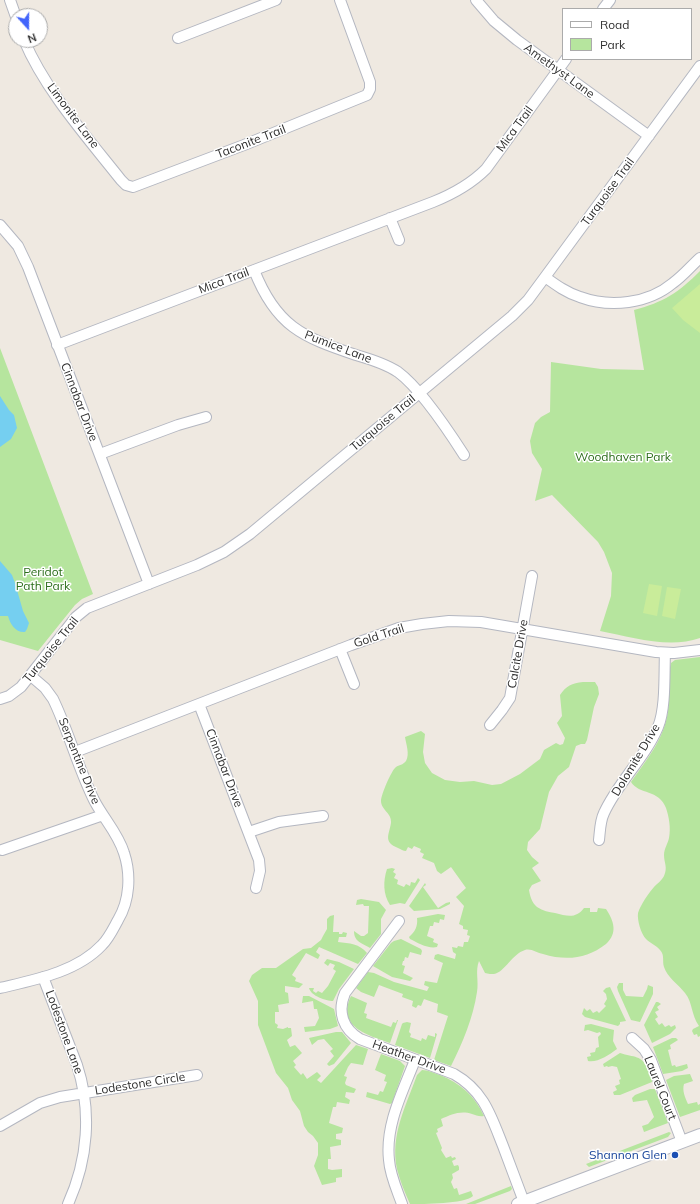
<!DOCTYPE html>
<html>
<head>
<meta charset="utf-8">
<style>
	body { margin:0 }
	#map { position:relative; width:700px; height:1204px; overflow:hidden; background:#efe9e1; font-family:Mulish,sans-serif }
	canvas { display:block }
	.legend { position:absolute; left:562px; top:8px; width:130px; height:52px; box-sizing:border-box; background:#fff; border:1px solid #ababab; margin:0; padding:5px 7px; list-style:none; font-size:12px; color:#2e2e2e }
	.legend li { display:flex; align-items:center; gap:8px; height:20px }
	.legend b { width:20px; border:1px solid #ababab }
	.north { position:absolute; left:8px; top:8px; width:40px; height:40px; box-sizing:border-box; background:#fff; border:1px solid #ababab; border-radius:50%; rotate:159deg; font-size:11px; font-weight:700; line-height:16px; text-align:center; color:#2e2e2e }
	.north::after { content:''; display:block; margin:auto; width:14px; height:18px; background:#4264fb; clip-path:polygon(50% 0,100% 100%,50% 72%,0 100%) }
</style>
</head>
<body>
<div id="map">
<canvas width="700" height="1204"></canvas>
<ul class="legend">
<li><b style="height:5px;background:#fff"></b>Road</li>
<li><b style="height:11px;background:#b6e59e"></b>Park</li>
</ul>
<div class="north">N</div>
</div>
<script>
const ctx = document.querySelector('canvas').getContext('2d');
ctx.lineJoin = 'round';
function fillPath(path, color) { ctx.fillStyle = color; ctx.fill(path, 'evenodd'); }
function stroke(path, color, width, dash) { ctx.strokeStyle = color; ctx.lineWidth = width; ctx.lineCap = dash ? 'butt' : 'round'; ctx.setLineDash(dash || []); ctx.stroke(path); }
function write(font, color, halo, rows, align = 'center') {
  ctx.font = font + ' Mulish,sans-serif'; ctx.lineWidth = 3; ctx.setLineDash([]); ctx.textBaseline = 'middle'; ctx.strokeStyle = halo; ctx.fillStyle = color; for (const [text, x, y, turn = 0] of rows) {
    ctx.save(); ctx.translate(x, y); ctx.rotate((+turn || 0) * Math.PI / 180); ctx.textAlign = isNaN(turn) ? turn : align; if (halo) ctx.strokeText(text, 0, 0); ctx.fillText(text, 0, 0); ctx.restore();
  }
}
fillPath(new Path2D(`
	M700,271V638C669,649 631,637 600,631L611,596L612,573L604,552L598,542L552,495L535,501L542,469L532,453L530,441L535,423L541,417L550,412L551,362L601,369L644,370L634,310C664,302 678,293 700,271Z
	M0,348L93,594L82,599L75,605L38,651L0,640Z
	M700,657V1036L698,1037L697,1034L694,1035L692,1031L693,1029L699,1026C691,1015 693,1003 685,993C678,984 667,977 664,967C662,961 665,955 660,950C656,945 650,943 646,939C641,934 637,920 638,913C641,904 648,894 654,887C657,884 662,880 664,876C668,867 664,863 664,855C664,849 668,843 669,838C671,828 669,817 666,808C659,789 639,795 631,782C647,759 665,738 668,710C670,695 667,678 671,663L675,660Z
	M583,682H595L598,687L599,694L594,707L587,740L585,744H581L576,746L569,767L558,776L549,792L540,829L528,842L527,850L532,857L539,863L532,868L541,881L532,885L529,890C530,896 532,903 537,907C543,911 549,912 555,913C567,916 576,919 584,908H590V912H597L598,908L606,909C614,921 618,933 606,944C587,959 566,961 543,954C537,953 531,948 525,950C512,954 505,972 494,974C492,974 488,974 485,973L479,961C475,971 479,981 477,992C473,1018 463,1042 451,1066L434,1060L448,1016L437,1012L438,1004L424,999L421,1006L418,1005L416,1008L412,1006L413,1001L402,997L403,994L379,985L374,997L361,992L356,988L368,972L374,973L394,982L427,991L429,987L424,985L425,981L437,983L443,963L434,959L435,955L438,954L455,959L456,954L453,952L452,947L457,948L458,946L463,947L464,942H468L470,936L467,935L468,930L463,929V926L459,924L464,906L456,897L466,888L451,867L441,874L437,871L434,863L422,858L424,854L420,852L421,849L414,846L412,849L408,847L406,851C403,851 401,849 398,848C383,842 389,835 391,823C392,813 381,810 381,801C381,795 391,771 396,767C399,765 403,765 406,761C410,754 406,744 405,737L421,731L425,734L423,752L425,763L432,773L445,780L460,782L474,781L492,785L501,784L520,774L540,759L544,750L556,743L560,745L563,744L565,738L557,723L562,716L560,695C566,686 572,683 583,682Z
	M392,868L395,869L393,872L396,874L394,878L398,880L397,884L404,887L406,884L410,886L411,882L415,883L418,878L420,880L405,904L400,903L390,905C383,894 383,881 387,869Z
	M425,883L426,885L423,887L438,908L446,903L450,902V904L440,909L414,911L409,906Z
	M361,899L379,902L386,910L381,919V934L370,948C362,943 354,942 354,931L361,936H364L368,933L369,906H364L363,904L356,905L357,900Z
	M438,914L445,915L444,920L440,919L439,923L434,922L433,926H430L427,936L434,939L433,942L438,944L437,947C428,949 418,943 410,939L409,937C415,932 418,926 417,918Z
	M334,915L333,932H339V934H342L343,932L347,933L346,937H339L338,942C349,943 360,944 367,953L358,964L319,947L316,952L320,955L318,959L306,953L292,975L296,978L295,981L303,984L299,988L285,986V992L288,993L289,1003L278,1005L279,1012H275V1023L278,1025L277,1028L283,1029L288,1027V1028H291L292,1036L287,1040L290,1047L295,1045L302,1053L293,1061L296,1065L294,1067L301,1075L303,1073L307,1079L317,1072L321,1076L317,1080L321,1083L356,1045L368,1049L363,1065L351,1063L348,1067L344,1076L347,1077L345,1083L346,1085L356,1089L354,1093L346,1092L345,1097L350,1100L349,1104L337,1102L336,1107H333L329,1123L343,1128L342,1133L336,1134V1139L341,1140V1145L330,1147L331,1159H328V1169L332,1170L342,1169V1177L336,1178V1182L322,1185L314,1166L318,1155V1143L313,1136L308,1132L304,1126L300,1111L292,1100L288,1088L276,1073L258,1025V1001L249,981L252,975L262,968H276L303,949L311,948L321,940L323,936L327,929V919L330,916Z
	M401,939L421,949L422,951L421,955L410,952L408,958L405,957L404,961H403L402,965L405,966L403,973L413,978L410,981L392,977L373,966L391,943L394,941Z
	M327,959L339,962L354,969L339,989L333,1001C326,1001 311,996 309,988H314L313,991L316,993L318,991L322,993L328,986L336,971L333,969L335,965L330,963L328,966L324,963Z
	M619,983H623V990L626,996L643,997L647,989L648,985L653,987V994L640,1022L631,1020L618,991L617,987Z
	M610,987L626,1021L620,1022V1024L618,1026L585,1017L582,1014L584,1008L587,1011L590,1009L593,1013L597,1011L599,1013L606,1006L604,1004L607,999L606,994L603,991L606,988Z
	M303,996H309L334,1009L338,1026L330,1029L305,1032L304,1027L315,1026L319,1018L317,1009H314L313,1001L302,1003Z
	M351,996L367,1003L364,1013L367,1014L366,1018L391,1027L393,1022L396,1023L397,1020H398L390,1043C368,1035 336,1027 351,996Z
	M656,1002H658L661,1004L657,1007L659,1010L655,1012L658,1017L655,1019L659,1025L662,1023L665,1027L669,1025L671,1027L675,1025L676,1028L670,1034L652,1043L644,1025Z
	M407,1022L411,1023L409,1032L411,1034L410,1037L421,1041L422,1038L426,1040L428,1035L435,1037V1033L437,1034L430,1058L395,1045L402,1024L403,1023Z
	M591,1024L614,1030L613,1041L617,1049C609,1055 597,1063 588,1061L587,1057L591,1056L590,1053L595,1052L596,1048L599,1047L598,1037L601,1034L600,1032L597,1033L588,1030L584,1031L585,1025Z
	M336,1032H342L351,1043L334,1064L329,1066L327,1064L334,1056L330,1051L333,1049L324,1039L318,1040L312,1045L309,1038Z
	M672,1038H676L678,1040L670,1045L671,1049L668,1050L672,1066L675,1065L676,1067L687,1064L688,1068L682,1071L663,1074L653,1047Z
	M620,1053C634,1058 642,1054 648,1070C650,1074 652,1078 652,1082L620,1095H614L613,1092L617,1090L615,1086L620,1084L619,1080L621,1079L617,1067L612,1066L608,1067L607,1066L604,1067L603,1064Z
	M381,1054L400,1061L405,1066L392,1103L390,1104L366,1097L367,1092L378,1095L380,1091L383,1092L387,1082L384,1081L386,1075L375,1070Z
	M422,1070C428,1070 434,1073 440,1075C460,1083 475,1096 484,1116C479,1117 476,1115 472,1114C460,1110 451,1115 441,1119L443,1126L437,1129L438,1132L436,1133L442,1148L441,1150L446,1158L451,1156L452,1158L455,1157L456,1159L452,1161L454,1166L458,1165L459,1167V1170L452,1174L453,1178L451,1182L454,1189L457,1188L459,1195L471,1191L473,1196C464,1204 424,1204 410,1204C405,1193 400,1181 397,1169C390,1135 406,1106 417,1075Z
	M690,1074L693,1081L684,1084C682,1091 685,1097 688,1104L697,1102L698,1105L700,1104V1110L680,1117L666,1080L674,1076Z
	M650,1089H655L668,1123L644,1132L642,1126L648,1124L654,1117L647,1100L633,1102L632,1098L635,1095Z
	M669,1132L671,1133L668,1137L589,1167L586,1164Z
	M511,1186L512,1189L510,1191L475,1204H466Z`), '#b6e59e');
fillPath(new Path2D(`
	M700,284V333L683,320L672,308Z
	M649,584L662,586L657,616L643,613Z
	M667,587L681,589L675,619L662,616Z`), '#c9ec9a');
fillPath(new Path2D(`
	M0,396L9,410L14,415L17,428L11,439L0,447Z
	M0,561L12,575L15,583L23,611L29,623L27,629L25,632C16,633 10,624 8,616H0Z`), '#75cff0');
const minor = new Path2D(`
	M10,0L16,17
	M476,0L494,21L517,40L649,136
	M603,9L610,0
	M178,38L276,0
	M24,40C45,90 87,137 121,180L126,185L133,187L244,145L367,95L370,89V82L340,0
	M390,218L399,240
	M0,225L18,246L28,267L149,584
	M254,270C276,326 302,337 356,355C370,359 386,364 398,372C421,389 448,430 464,455
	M545,277C556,285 567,293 580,297C610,308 648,304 673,283C683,276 691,266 700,258
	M57,345L433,202C453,194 470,185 486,169L566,59
	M100,454L178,425L206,417
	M340,649L354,684
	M0,699L9,696L21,687L76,617L87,608L197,565L224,552L250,534L512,316L528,300L545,277L700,66
	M199,704L259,860L260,871L256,888
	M490,725L502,710L510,698L532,576
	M75,752L351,645L399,628L422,624L449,621L481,622L656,652L674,653L700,650
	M249,832L279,822L323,816
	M599,840C600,831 600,821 604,813C618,782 645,758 658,727C666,708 664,674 665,653
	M2,850L103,815
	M399,921L345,993C337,1012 343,1029 360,1039L454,1074C484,1091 491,1116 503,1146C510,1165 517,1183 524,1202
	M43,977L77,1065C92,1111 88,1160 68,1204
	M0,988C34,980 77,972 102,945C109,938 113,929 118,920C130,900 131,874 124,853C118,833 103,818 94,800C78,768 69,732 53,699L45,688L31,676
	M632,1038L644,1049L651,1060L682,1142
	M0,1126L40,1103L60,1097L197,1075
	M402,1204C397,1190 390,1175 389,1160C385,1125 403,1091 415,1060`);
const tertiary = new Path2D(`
	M518,1204L700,1135`);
stroke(minor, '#b4b7c1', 12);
stroke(tertiary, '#b4b7c1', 14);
stroke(minor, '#fff', 10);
stroke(tertiary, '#fff', 12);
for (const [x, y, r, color] of [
	[675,1155,4,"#1a4fb4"]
]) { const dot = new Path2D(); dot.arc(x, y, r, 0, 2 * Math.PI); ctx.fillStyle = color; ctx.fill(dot); stroke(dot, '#fff', 1.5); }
write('12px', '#2e2e2e', '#fff', [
	["Amethyst Lane",559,71,36],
	["Limonite Lane",73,116,53],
	["Mica Trail",515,129,-54],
	["Taconite Trail",251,142,-21],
	["Turquoise Trail",608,192,-54],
	["Mica Trail",224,281,-21],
	["Pumice Lane",338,347,21],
	["Cinnabar Drive",79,402,69],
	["Turquoise Trail",383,423,-40],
	["Gold Trail",379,636,-18],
	["Turquoise Trail",51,650,-51],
	["Calcite Drive",518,654,-80],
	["Dolomite Drive",636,760,-59],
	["Serpentine Drive",79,761,68],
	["Cinnabar Drive",224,768,69],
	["Lodestone Lane",64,1032,70],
	["Heather Drive",409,1057,20],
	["Lodestone Circle",140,1084,-9],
	["Laurel Court",660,1088,68]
]);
write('12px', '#2c6e1b', '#fff', [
	["Woodhaven Park",623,457],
	["Peridot",43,572],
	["Path Park",43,586]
]);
write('12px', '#164399', '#fff', [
	["Shannon Glen",667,1155]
], 'right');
</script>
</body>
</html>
